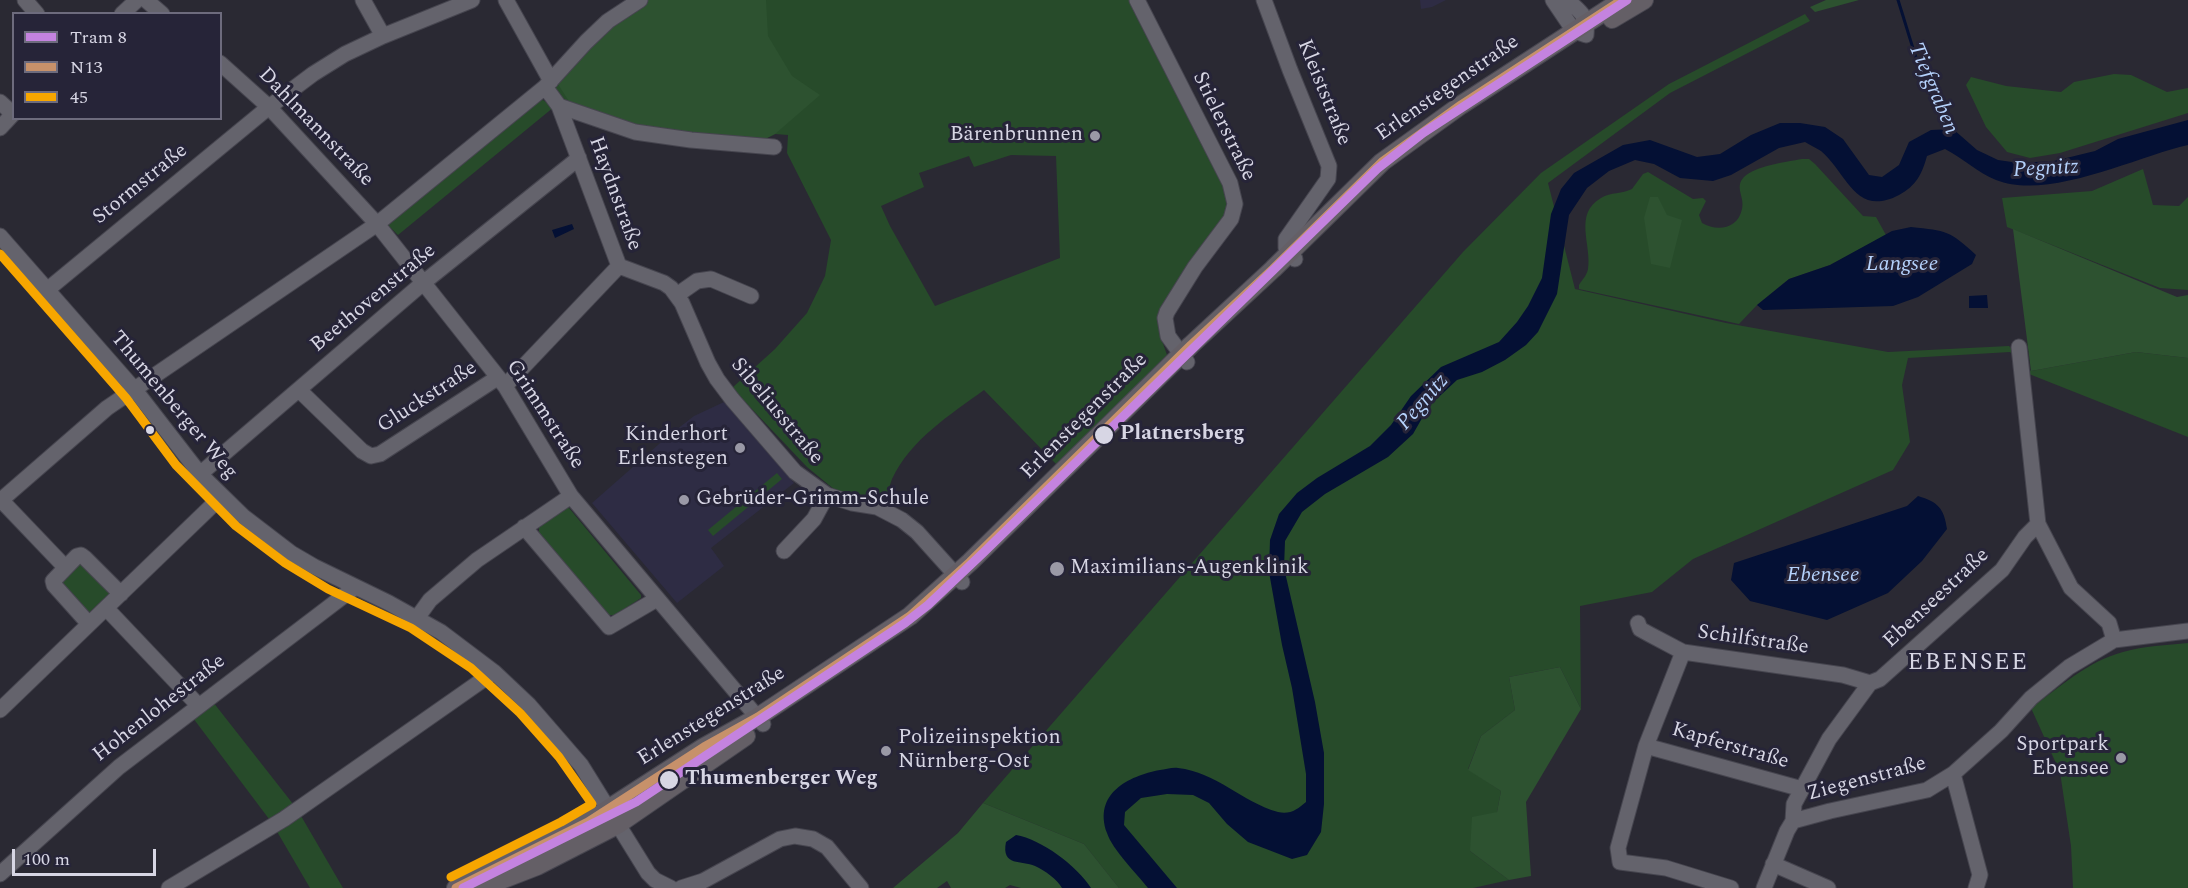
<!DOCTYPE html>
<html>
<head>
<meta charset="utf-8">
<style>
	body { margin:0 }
	#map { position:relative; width:2188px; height:888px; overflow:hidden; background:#2a2933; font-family:Spectral,serif }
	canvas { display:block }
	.legend { position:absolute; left:12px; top:12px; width:210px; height:108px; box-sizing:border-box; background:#262438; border:2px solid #6d6b7d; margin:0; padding:8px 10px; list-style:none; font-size:18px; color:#d7d6e4 }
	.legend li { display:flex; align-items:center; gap:12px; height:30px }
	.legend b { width:30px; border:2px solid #6d6b7d }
	.scale { position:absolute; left:12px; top:849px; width:144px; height:27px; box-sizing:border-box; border:3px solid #d7d6e4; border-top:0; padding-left:8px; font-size:18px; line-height:21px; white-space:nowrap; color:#d7d6e4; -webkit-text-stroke:4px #262438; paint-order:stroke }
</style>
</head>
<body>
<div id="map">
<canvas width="2188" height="888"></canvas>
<ul class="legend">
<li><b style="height:8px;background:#c483df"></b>Tram 8</li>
<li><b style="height:8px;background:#c7916a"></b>N13</li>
<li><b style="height:8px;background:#f7a600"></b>45</li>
</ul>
<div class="scale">100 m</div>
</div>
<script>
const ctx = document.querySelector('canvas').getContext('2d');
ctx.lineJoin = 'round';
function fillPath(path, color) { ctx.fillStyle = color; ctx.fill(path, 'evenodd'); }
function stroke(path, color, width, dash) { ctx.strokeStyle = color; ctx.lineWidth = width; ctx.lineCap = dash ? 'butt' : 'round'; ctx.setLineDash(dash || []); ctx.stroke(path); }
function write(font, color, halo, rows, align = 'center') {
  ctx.font = font + ' Spectral,serif'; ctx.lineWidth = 6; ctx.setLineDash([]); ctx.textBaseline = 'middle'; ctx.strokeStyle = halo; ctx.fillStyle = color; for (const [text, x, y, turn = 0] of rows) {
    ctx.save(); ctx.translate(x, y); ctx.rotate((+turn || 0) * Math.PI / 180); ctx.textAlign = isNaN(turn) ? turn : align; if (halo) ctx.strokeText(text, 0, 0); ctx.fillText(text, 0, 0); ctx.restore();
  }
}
fillPath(new Path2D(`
	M1420,0H1446L1432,7L1421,9Z
	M724,402L794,483L711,548L724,566L677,603L592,503L667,437L694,416Z`), '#2e2c44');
fillPath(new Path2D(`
	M648,0H1133L1223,179L1229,208L1159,318V332L1167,355L1057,465L984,390C950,415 911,439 892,479C889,486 888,494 887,502L835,490L807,467L732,388L775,349L807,313L825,276L831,240L787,153L788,135L775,134L759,142L562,102L555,93L556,81ZM1011,155L1056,156L1060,258L935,306L890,226L881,206L924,187L919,173L969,156L974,167Z
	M1805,14L1810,21L1670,93L1548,183L1575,289L1726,323L1888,352L2009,346L2031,371L2136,352L2188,358V437L2029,374L2010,352L1908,358L1902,385L1910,442L1893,470L1693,559L1652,592L1580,606L1581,709L1560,667L1509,677L1515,710L1481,736L1468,769L1501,791L1497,812L1470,851L1509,880L1473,888H1119L1084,844L983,803L1463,252L1541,173L1669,84Z
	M2114,74L2131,75L2167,92L2188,88V113L2060,153L2030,158L2007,152L1986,127L1966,85L1971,77L2006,86L2061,92L2074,82Z
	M543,100L554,107L398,235L389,226V219L538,101Z
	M1802,159H1809L1815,164L1863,216L1876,217L1886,235L1830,265L1789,279L1757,305L1739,324L1579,289V285C1582,280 1587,275 1588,269C1592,245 1573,214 1601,198C1611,192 1622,194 1632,189L1643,174L1648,172L1693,199L1703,198L1706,201L1699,215L1702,223C1717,232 1738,229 1742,209C1745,197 1734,187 1744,177C1755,166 1786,162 1802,159Z
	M2143,169L2153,205L2179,206L2188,197V290L2160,288L2007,227L2002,198L2092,191Z
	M777,473L782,479L713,536L708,530Z
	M565,508H569L641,595V598L615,615H606L539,534V526Z
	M78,562L111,592L88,614L62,590L60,577Z
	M2188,643V888H2073L2071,846L2060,772L2031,708C2060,687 2088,661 2123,652C2144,646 2167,645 2188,643Z
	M213,702L297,809L343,888H310L272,823L193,718Z`), '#274b2a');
fillPath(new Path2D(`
	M648,0H766L768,36L792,76L820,95L775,134L759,142L636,128L572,106L556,81C583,50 610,18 648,0Z
	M1826,0H1859L1815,12L1810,7Z
	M1650,197H1658L1667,215L1682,220L1670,268L1651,264L1644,218Z
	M2013,229L2177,297L2188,295V358L2136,352L2031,371Z
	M1560,667L1581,709L1526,802L1531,876L1509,880L1470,851L1472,817L1497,812L1501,791L1468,770L1481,736L1515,710L1509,677Z
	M983,803L1084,844L1119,888H1021L1010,885L1005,888H951L947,881L937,888H893L958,833Z`), '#2d5230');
fillPath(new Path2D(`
	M2188,120V145C2135,157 2048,201 1996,180C1978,173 1963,158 1945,149L1927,156C1922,174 1916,186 1899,195C1855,218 1847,173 1821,151C1816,148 1810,145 1805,142L1779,148L1731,175L1713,181L1680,178L1654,164L1635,160L1609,171L1587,188L1569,215L1557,294L1538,332L1526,345L1505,360L1482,372L1457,380L1429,406L1413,434L1388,457L1325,494L1302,512L1285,541L1284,568L1315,702L1324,753V804L1321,832L1307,855L1292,859L1248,842L1227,824L1209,803L1193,795L1167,794L1141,798L1125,812L1124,825L1177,888H1148C1137,874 1112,849 1107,833C1093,794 1128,776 1160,770C1165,770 1172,767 1178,768C1216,772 1242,802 1278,812C1290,815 1298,809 1306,802V774L1292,688L1282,645L1269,572L1270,540L1279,514L1297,493L1317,478L1370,446L1391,425L1411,396L1441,367L1499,342L1517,322L1528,306L1542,278L1551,214L1561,189L1574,173L1623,145L1650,140L1697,157L1720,154L1751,135L1780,123H1800L1825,127L1843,139L1869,175L1882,177L1899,165L1909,142L1931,130L1953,129L1977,150L1998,160L2019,163L2054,161L2095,151L2118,139Z
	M572,224L574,229L555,238L552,230Z
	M1911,227C1947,231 1949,230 1976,255L1972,264L1918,297L1893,306L1763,310L1757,305L1789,279L1830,265L1892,231Z
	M1987,295L1988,308H1969V296Z
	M1918,496C1938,502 1944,508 1947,529L1922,561L1888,593L1827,620L1750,601L1731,580L1734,563L1907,506Z
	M1016,835C1041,839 1077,866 1091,888H1062C1058,880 1044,870 1035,866C1022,860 1001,867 1006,842Z`), '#041034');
stroke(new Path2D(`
	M1898,0C1909,34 1918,70 1934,102C1940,113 1951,119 1953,133`), '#041034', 3);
const minor = new Path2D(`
	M25,0L37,14
	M146,0L162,14
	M363,0L383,36
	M506,0L551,81
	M1137,0L1230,183L1235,204L1231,219L1195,267L1167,312L1165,318L1168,336L1187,362
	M1264,0L1290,70L1329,166L1328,179L1286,239V248L1295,259
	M1553,0L1574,31L1586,35C1588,16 1581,12 1567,0
	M122,14L137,0
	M220,63L269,107L377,224L505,386L571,496L763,724
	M0,102L13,114
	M559,106L635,132L691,140L774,147
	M0,128L14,113
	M0,236L135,390L200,474L244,517L291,553L315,567L389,603L441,632L494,672L529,705L581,765L648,873L655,880L671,888
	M619,266L664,283L671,288L682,303L708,363L717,379L732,399L795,472L827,495L852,503L877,507L902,520L917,532L962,582
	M47,290L269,107L313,74L345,54L383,36L472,0
	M677,295L697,281L711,279L751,296
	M2019,347L2038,524L2071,588L2109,623L2114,640
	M505,386L619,266L559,106L545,87
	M299,390L362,451L371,456L380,454L497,378
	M200,474L423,283L579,158
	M1,500L65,567
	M0,501L107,408L377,224L545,87L586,42L608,21L640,0
	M524,527L609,627L657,599
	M784,551L814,519L827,495
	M106,608L198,705
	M417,618L430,600L477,560L571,496
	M1638,623L1640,629L1649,634L1683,652L1843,675L1870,683
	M89,624L54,585L53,581L77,556L81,555L85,558L121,594
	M1683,652L1646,746L1618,848L1620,862L1666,868L1731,888
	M0,710L222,496
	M1646,746L1802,789
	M1953,774L1980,875L1976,888
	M1793,821L1794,804L1829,739L1870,683L1880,679L2002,570L2025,537L2038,524
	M1773,864L1828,888
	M0,874L119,767L354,588
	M169,888L284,819L494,672
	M681,888L703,881L780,839L795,836L813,839L827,847L861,888
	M1764,888L1787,831L1793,821L1830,811L1927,790L1953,774L2001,731L2031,698L2069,667L2114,640L2188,631`);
const major = new Path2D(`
	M1612,19L1644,0
	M483,887L537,866L617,825L746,736
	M456,888L588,822L704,747L758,717L910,616L970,562L1191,345L1273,269L1382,162L1461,105L1622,0`);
stroke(minor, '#46454f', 17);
stroke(major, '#46454f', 20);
stroke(minor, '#64636c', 15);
stroke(major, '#645f66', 18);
stroke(new Path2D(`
	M456,888L588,822L704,747L758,717L910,616L970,562L1191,345L1273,269L1382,162L1461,105L1622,0`), '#c7916a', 9);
stroke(new Path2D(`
	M0,254L126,398L176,465L236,526L285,563L328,589L411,628L471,668L520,713L559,757L592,804L561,822L451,877`), '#f7a600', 9);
stroke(new Path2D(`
	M463,888L636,802L905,623L928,605L983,553L1377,169L1423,133L1627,0`), '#c483df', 9);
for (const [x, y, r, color] of [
	[1095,136,6,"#9a99a6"],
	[150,430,5,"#d7d6e4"],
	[1104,435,10,"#d7d6e4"],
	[740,448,6,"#9a99a6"],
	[684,500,6,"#9a99a6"],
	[1057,569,8,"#9a99a6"],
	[886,751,6,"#9a99a6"],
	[2121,758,6,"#9a99a6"],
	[669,780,10,"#d7d6e4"]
]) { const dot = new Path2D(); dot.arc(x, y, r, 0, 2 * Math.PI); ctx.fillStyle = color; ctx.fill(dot); stroke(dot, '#262438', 2); }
write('21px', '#d7d6e4', '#262438', [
	["Erlenstegenstraße",1448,89,-35],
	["Kleiststraße",1323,93,68],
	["Stielerstraße",1223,127,64],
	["Dahlmannstraße",315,128,46],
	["Stormstraße",141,185,-39],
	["Haydnstraße",614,194,70],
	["Beethovenstraße",374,299,-40],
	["Gluckstraße",428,398,-33],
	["Thumenberger Weg",173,406,50],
	["Sibeliusstraße",776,412,50],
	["Grimmstraße",544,415,57],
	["Erlenstegenstraße",1085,417,-45],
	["Ebenseestraße",1937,599,-43],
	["Schilfstraße",1753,641,8],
	["Hohenlohestraße",160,709,-38],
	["Erlenstegenstraße",712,717,-32],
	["Kapferstraße",1730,747,16],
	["Ziegenstraße",1867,780,-15]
]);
write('21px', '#d7d6e4', '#262438', [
	["Bärenbrunnen",1083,136],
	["Kinderhort",728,436],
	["Erlenstegen",728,460],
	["Gebrüder-Grimm-Schule",696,500,"left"],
	["Maximilians-Augenklinik",1070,569,"left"],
	["Polizeiinspektion",898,739,"left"],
	["Nürnberg-Ost",898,763,"left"],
	["Sportpark",2109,746],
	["Ebensee",2109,770]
], 'right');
write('bold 21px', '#d7d6e4', '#262438', [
	["Platnersberg",1120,435],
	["Thumenberger Weg",685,780]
], 'left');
write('italic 22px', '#b5d2fc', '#262438', [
	["Tiefgraben",1932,89,67],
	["Pegnitz",2046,170,-3],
	["Langsee",1902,266],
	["Pegnitz",1424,403,-49],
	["Ebensee",1823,577]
]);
ctx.letterSpacing = '1.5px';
write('24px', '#d7d6e4', '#262438', [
	["EBENSEE",1968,664]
]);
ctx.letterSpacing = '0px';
</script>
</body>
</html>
